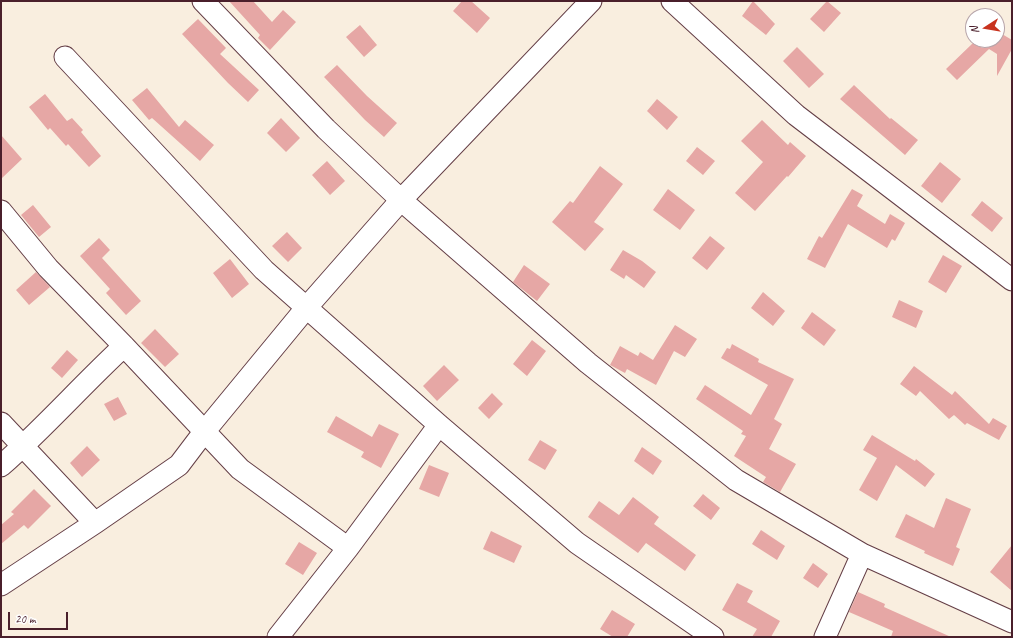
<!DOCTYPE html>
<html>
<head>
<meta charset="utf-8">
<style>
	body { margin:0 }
	#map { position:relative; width:1013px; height:638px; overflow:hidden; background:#f9eedf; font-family:Caveat,sans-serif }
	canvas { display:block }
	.frame { position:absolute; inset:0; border:2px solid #4a1f2b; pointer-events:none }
	.north { position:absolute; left:965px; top:8px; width:40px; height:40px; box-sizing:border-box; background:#fff; border:1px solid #b7a5aa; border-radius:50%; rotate:258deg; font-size:11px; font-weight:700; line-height:16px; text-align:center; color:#4a1f2b }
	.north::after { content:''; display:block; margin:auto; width:14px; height:18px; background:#c8321e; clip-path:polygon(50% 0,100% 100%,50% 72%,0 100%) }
	.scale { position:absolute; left:8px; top:612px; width:60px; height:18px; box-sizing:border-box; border:2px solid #4a1f2b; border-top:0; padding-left:5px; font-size:12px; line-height:14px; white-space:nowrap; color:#4a1f2b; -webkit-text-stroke:3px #fff; paint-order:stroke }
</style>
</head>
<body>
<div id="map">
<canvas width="1013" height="638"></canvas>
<div class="frame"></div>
<div class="north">N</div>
<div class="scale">20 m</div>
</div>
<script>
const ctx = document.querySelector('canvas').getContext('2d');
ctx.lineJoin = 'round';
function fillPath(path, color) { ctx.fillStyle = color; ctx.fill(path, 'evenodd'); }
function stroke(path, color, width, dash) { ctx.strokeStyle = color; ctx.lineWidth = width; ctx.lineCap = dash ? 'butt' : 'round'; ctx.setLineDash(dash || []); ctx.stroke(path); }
fillPath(new Path2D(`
	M229,1H253L272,22L283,10L296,22L270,50L258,38L260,35Z
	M462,1H471L490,18L477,33L453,11Z
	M753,1L775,24L766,35L742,16Z
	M827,1L841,13L824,32L810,19Z
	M198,19L226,48L220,54L259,90L248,102L228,83L182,34Z
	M360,25L377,45L364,57L346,37Z
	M997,31L1012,40V49L997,76V54L989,49L957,80L946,69L973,43V40H997Z
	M797,47L824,74L809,88L783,61Z
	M337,65L367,96L397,123L384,137L365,120L324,77Z
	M854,85L890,119L891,118L918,140L905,155L840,99Z
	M147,88L179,127L185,120L214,145L200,161L152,118L149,120L132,100Z
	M45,94L67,121L72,118L83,130L81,132L101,156L89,167L68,144L66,146L50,128L48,130L29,107Z
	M657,99L678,117L667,130L647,111Z
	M281,118L300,138L286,152L267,133Z
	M762,120L788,145L790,142L806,156L788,177L787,176L755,211L735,193L763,162L741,141Z
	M1,135L22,159L1,179Z
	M697,147L715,161L703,175L686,161Z
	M327,161L345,181L330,195L312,175Z
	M940,162L961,179L942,203L921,186Z
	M600,166L623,184L594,222L604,229L585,251L552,222L570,201L573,203Z
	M668,189L695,210L680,230L653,210Z
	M852,189L863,195L857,206L885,224L890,214L905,223L895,241L892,239L887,248L848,224L825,268L807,259L819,236L822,238Z
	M982,201L1003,218L992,232L971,215Z
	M33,205L51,227L39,237L21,215Z
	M287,232L302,248L288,262L272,246Z
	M710,236L725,248L707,270L692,258Z
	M99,238L110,250L102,258L141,301L126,315L106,293L110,289L80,256Z
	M623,250L642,261L656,272L644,288L626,275L624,279L610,270Z
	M943,255L962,266L946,293L928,282Z
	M230,259L249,284L232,298L213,273Z
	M524,265L550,284L537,301L513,282Z
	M36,272L50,287L29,305L16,290Z
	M763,292L785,311L773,326L751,308Z
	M899,300L923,311L916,328L892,317Z
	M812,312L836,330L824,346L801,328Z
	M675,325L697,339L685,357L674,351L656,385L627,369L625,373L610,365L620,346L638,356L640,352L653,360Z
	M155,329L179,354L165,367L141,343Z
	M532,340L546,351L527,376L513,364Z
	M732,344L759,359L758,362L794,379L774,419L782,424L769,449L796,464L780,492L763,482L766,477L734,456L746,436L741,434L743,431L696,399L705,385L751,415L768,385L721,358L727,348L730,349Z
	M67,350L78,360L62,378L51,368Z
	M444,365L459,380L437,401L423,386Z
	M914,366L952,395L955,391L989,424L993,418L1007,426L999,440L967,423L965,425L954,415L949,419L920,391L916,396L900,384Z
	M492,393L503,404L489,419L478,408Z
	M118,397L127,414L114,421L104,404Z
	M336,416L372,437L379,424L399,434L381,468L361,457L364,452L327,432Z
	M872,435L915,461L916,459L935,474L925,487L896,465L877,501L859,490L877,458L863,450Z
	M540,440L557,450L545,470L528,460Z
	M87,446L100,460L82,477L70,463Z
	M642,447L662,461L653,475L634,461Z
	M429,465L449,473L439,497L419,489Z
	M34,489L51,506L28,529L24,525L1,544V525L14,514L11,512Z
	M703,494L720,508L711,520L693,506Z
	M633,497L659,517L654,524L696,555L685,571L646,543L638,553L588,517L599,501L619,515Z
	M946,498L971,509L956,547L960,549L953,566L924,553L925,551L895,537L906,514L934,528Z
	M761,530L785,546L777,560L752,544Z
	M491,531L522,546L514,563L483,549Z
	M299,542L317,553L303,575L285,564Z
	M1012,545V591L990,572Z
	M813,563L828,574L818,588L803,578Z
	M737,583L753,591L747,602L780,621L771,637H752L757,629L722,610Z
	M858,592L885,604L884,607L951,637H891L893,631L849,612Z
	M612,610L635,624L627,637H613L600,629Z`), '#e6a7a5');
const street = new Path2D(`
	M203,1L326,129L401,200L588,363L736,480L862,554L1012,622
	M672,1L796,115L1012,280
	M65,57L264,270L439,425L577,543L713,637
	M1,211L48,268L124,346L240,469L348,548
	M1,423L95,523
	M1,466C44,428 82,385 124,346
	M1,585L95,523L179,465L204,432L307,307L401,200L591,1
	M278,637L348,548L439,425
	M825,637L862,554`);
stroke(street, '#643e46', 23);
stroke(street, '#fff', 21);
</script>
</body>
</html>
